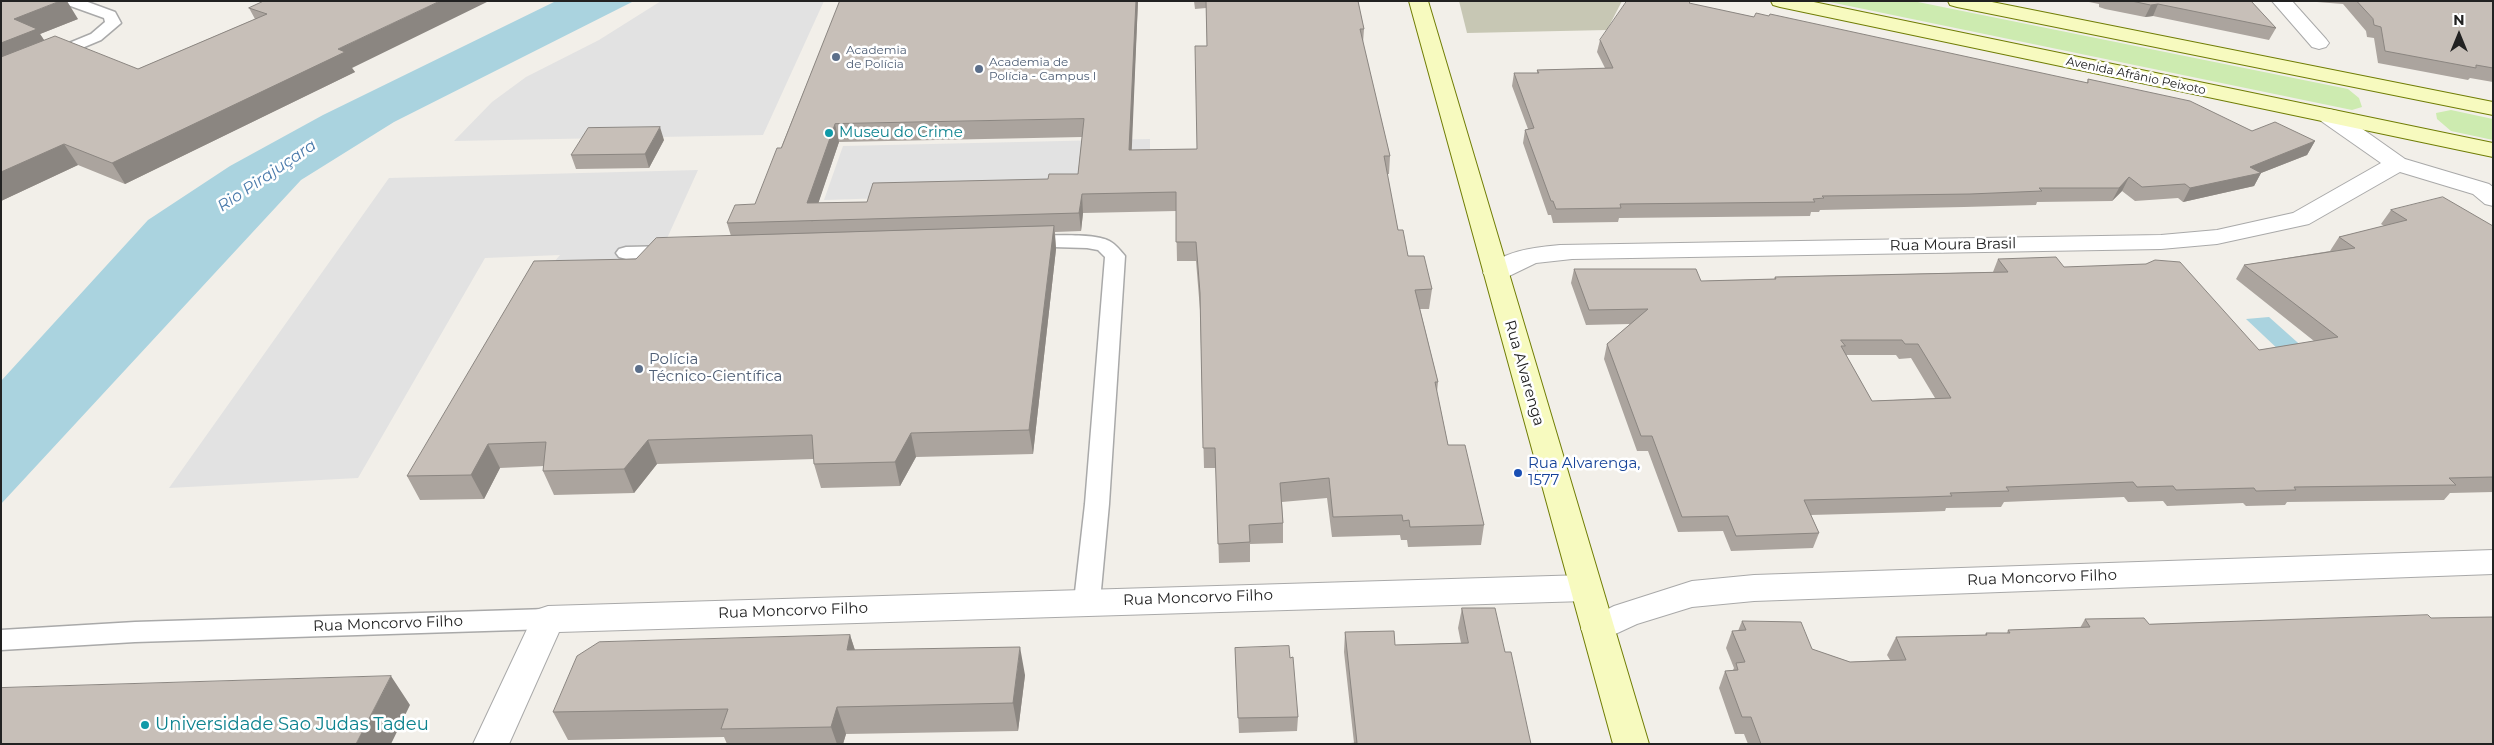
<!DOCTYPE html>
<html>
<head>
<meta charset="utf-8">
<style>
	body { margin:0 }
	#map { position:relative; width:2494px; height:745px; overflow:hidden; background:#f2efe9; font-family:Montserrat,sans-serif }
	canvas { display:block }
	.frame { position:absolute; inset:0; border:2px solid #222; pointer-events:none }
	.north { position:absolute; left:2434px; top:10px; width:50px; height:50px; -webkit-text-stroke:4px #fff; paint-order:stroke; rotate:0deg; font-size:14px; font-weight:700; line-height:20px; text-align:center; color:#222 }
	.north::after { content:''; display:block; margin:auto; width:18px; height:22px; background:#222; clip-path:polygon(50% 0,100% 100%,50% 72%,0 100%) }
</style>
</head>
<body>
<div id="map">
<canvas width="2494" height="745"></canvas>
<div class="frame"></div>
<div class="north">N</div>
</div>
<script>
const ctx = document.querySelector('canvas').getContext('2d');
ctx.lineJoin = 'round';
function fillPath(path, color) { ctx.fillStyle = color; ctx.fill(path, 'evenodd'); }
function stroke(path, color, width, dash) { ctx.strokeStyle = color; ctx.lineWidth = width; ctx.lineCap = dash ? 'butt' : 'round'; ctx.setLineDash(dash || []); ctx.stroke(path); }
function write(font, color, halo, rows, align = 'center') {
  ctx.font = font + ' Montserrat,sans-serif'; ctx.lineWidth = 5; ctx.setLineDash([]); ctx.textBaseline = 'middle'; ctx.strokeStyle = halo; ctx.fillStyle = color; for (const [text, x, y, turn = 0] of rows) {
    ctx.save(); ctx.translate(x, y); ctx.rotate((+turn || 0) * Math.PI / 180); ctx.textAlign = isNaN(turn) ? turn : align; if (halo) ctx.strokeText(text, 0, 0); ctx.fillText(text, 0, 0); ctx.restore();
  }
}
fillPath(new Path2D(`
	M1459,1H1622L1607,30L1467,33Z`), '#c7c7b4');
fillPath(new Path2D(`
	M1825,1H1913L2348,89L2359,98L2362,107L2352,110Z
	M2451,110L2493,119V140L2451,131L2437,119L2436,113Z`), '#cdebb0');
fillPath(new Path2D(`
	M661,1H824L763,135L454,141L492,102L526,77L599,40Z
	M1150,139V177L1080,192L824,200L843,146Z
	M698,170L664,245L630,246L620,266L548,269L560,255L485,258L358,478L169,488L389,178Z`), '#e2e2e2');
fillPath(new Path2D(`
	M556,1H634L394,122L301,180L1,504V381L148,220L230,166L323,115Z
	M2269,317L2306,350L2281,352L2246,319Z`), '#aad3df');
const lane = new Path2D(`
	M63,1H85L115,12L121,23L101,40L1,82V71L91,34L105,22L104,18L65,4Z
	M1026,236C1045,236 1097,232 1111,242C1116,245 1121,251 1125,256L1109,504L1100,601L1096,608L1087,611L1078,608L1074,601L1085,504L1105,257L1098,250L1087,248L1019,246L1017,242L1019,238Z
	M671,246L678,248L681,252L678,256L626,259L619,257L616,253L619,249L626,247Z
	M548,609L557,612L561,619L557,626L548,629L135,642L1,650V630L135,622Z`);
const street = new Path2D(`
	M2272,1H2292L2326,39L2329,43L2326,47L2319,49L2312,47Z
	M2329,109L2337,111L2405,159L2489,184L2493,187V206L2485,204L2473,194L2400,172L2309,224L2217,244L2161,249L1572,259L1536,263L1505,278L1496,281L1487,278L1483,273C1498,251 1536,247 1560,245L2161,235L2217,230L2293,213L2381,163L2321,121L2318,116L2321,111Z
	M2493,550V574L1754,601L1692,607L1637,624L1598,642L1586,638L1581,629L1586,620L1614,606L1692,581L1754,575Z
	M1585,575L1596,579L1601,588L1596,597L1585,601L559,632L509,744H473L536,610L548,606Z`);
const secondary = new Path2D(`
	M1409,1H1428L1649,744H1613Z
	M1771,1H1809L2493,143V157L1780,7L1773,5Z
	M1948,1H1987L2493,102V115L1957,7L1950,5Z`);
stroke(lane, '#a9a9a9', 3);
stroke(street, '#a9a9a9', 2);
stroke(secondary, '#707d05', 2);
fillPath(lane, '#fff');
fillPath(street, '#fff');
fillPath(secondary, '#f7fabf');
fillPath(new Path2D(`
	M1,1L78,19L40,34L44,40L138,69L255,19L249,8L264,1L352,68L355,72L125,184L78,165L1,201Z
	M840,1H1138L1131,150L1197,149L1207,46L1206,8L1195,9L1194,1H1358L1364,29L1363,43L1390,156L1389,174H1387L1398,230L1408,256L1432,289L1429,309H1420L1438,382L1437,392L1448,445L1484,525L1481,545L1408,547L1407,540H1401L1400,535L1332,537L1327,498L1282,502L1283,523V543L1250,544V562L1219,563L1216,468H1204L1200,310L1196,261H1177L1176,211L1083,213L1081,231L1055,232L1056,249L1033,454L916,457L900,486L821,488L814,464V459L657,464L634,493L554,495L543,471L544,466L500,468L484,499L420,500L407,476L636,259L731,236L727,223L755,204L781,148ZM1082,137L1078,174L1048,179L867,202L818,203L839,142Z
	M2084,1H2251L2276,28L2269,40L2153,16L2145,17L2105,9L2099,7V4Z
	M2304,1H2493V82L2470,78L2468,80L2378,63L2374,38L2367,37L2366,31L2343,4Z
	M1692,4L1754,17L2087,83L2088,79L2252,131L2315,141L2307,155L2261,173L2254,186L2183,202L2178,198L2135,201L2122,191L2112,201L2037,202L2036,205L1964,207L1820,210L1819,212H1811L1810,216L1619,218L1618,222L1553,223L1551,215H1548L1523,143L1525,130L1528,129L1512,86L1514,73H1537V70L1605,68L1597,52L1600,40Z
	M664,140L649,168L576,169L571,155Z
	M2391,210L2493,226V492L2450,493L2444,500L2287,502L2285,505L2246,506L2243,503L2167,506L2163,501L2128,502L2124,497L2004,502L2001,507L1946,508L1945,511L1918,512L1811,515L1819,533L1813,548L1731,551L1723,531L1678,532L1648,451H1637L1604,359L1607,344L1630,324L1586,325L1571,283L1574,269L1701,281L1774,279L1775,277L1993,272L1998,259L2064,267L2259,350L2314,341L2236,279L2244,265L2330,251L2339,237L2384,226L2381,224ZM1846,355H1896L1899,359L1911,358L1935,398L1872,401Z
	M1462,608L1505,652L1531,744L1354,743L1344,652L1345,632L1395,645L1461,643L1458,628Z
	M2085,619L2149,624L2493,744H1748L1744,734H1735L1719,688L1725,671L1733,670L1734,668L1726,648L1732,631H1738L1742,621L1812,649L1850,662L1890,660L1887,655L1896,637L1985,635L1986,633H2007L2008,630L2080,628Z
	M850,635L855,650L1025,675L1018,731L846,734L843,744H727L724,737L568,740L553,712Z
	M1235,648L1290,658L1298,717L1297,731L1239,733Z`), '#aba49e');
fillPath(new Path2D(`
	M60,1H67L78,19L40,34L50,49L1,69V43L14,19Z
	M440,1H489L352,68L355,72L125,184L112,163L338,49Z
	M1136,1H1138L1131,168L1129,150Z
	M2158,4L2153,16L2145,17L2151,5Z
	M835,124L839,142L812,222L807,203Z
	M660,127L664,140L649,168L645,154Z
	M2315,141L2307,155L2261,173L2254,186L2183,202L2190,188L2250,167Z
	M64,144L78,165L1,201V172Z
	M2129,177L2122,191L2112,201L2119,188Z
	M1082,194L1083,213L1081,231L1079,213Z
	M1054,226L1056,249L1033,454L1029,430Z
	M911,433L916,457L900,486L895,462Z
	M648,440L657,464L634,493L624,469Z
	M488,444L500,468L484,499L471,475Z
	M850,635L859,663L847,650Z
	M1020,647L1025,675L1018,731L1013,703Z
	M391,676L410,705L391,744H356Z
	M837,707L846,734L843,744H837L831,727Z`), '#8b8681');
const building = new Path2D(`
	M1,1H60L14,19L37,29L1,43Z
	M264,1H440L338,49L345,52L112,163L64,144L1,172V57L55,36L138,69L267,14L249,8Z
	M840,1H1136L1129,150L1197,149L1195,46H1207L1206,1H1358L1364,29H1360L1390,156H1384L1398,230H1403L1408,256H1424L1432,289L1415,290L1438,382H1435L1448,445H1465L1484,525L1410,527L1409,520L1403,521L1402,515L1333,517L1329,478L1280,483L1283,523L1249,525L1250,542L1218,544L1215,448H1203L1200,293L1196,242H1176V192L1082,194L1079,213L727,223L735,205L755,204L777,148H781ZM1084,119L1078,174H1049L1048,179L873,183L867,202L807,203L835,124Z
	M1627,1H1691L1689,3L1754,17L1756,13L1769,16L1770,14L2088,83V79L2190,101L2252,131L2275,122L2315,141L2250,167L2261,173L2190,188L2185,184L2142,187L2129,177L2119,188H2039L2042,191L1970,194L1822,196L1824,198L1813,199L1815,202L1620,204L1621,208L1556,209L1553,201H1551L1525,130L1534,128L1514,73H1539L1537,70L1613,68L1600,40Z
	M2132,1H2251L2276,28L2158,4L2151,5Z
	M2357,1H2493V68L2476,65V68L2385,51L2381,27L2374,25L2373,19Z
	M660,127L645,154L571,155L588,128Z
	M2443,197L2493,226V477L2449,478L2456,485L2294,487L2296,490L2256,491L2254,488L2176,490L2173,486L2137,487L2133,482L2006,487L2009,491L1950,493L1952,496L1924,497L1804,500L1819,533L1736,536L1728,516L1682,517L1652,436H1641L1607,344L1648,309L1589,310L1574,269H1696L1701,281L1776,279L1775,277L2008,272L1998,259L2056,257L2064,267L2146,264L2155,260L2180,262L2259,350L2338,337L2244,265L2355,248L2339,237L2407,220L2391,210ZM1841,340H1902L1905,344H1918L1951,398L1872,401L1841,346H1845Z
	M1054,226L1029,430L911,433L895,462L814,464L812,435L648,440L624,469L543,471L546,442L488,444L471,475L407,476L534,261L636,259L656,238Z
	M1462,608H1495L1505,652H1511L1531,744H1343L1357,743L1345,632L1394,631L1395,645L1468,643Z
	M2428,615L2431,618L2493,617V744H1761L1751,717H1742L1725,671L1738,670L1736,663L1745,662L1732,631L1746,630L1742,621L1801,622L1812,649L1850,662L1906,660L1896,637L1987,635L1986,633H2010L2008,630L2090,627L2085,619L2144,618L2149,624Z
	M850,635L847,650L1020,647L1013,703L837,707L831,727L721,729L728,709L553,712L577,656L599,642Z
	M1289,646L1290,658L1293,657L1298,717L1238,718L1235,648Z
	M391,676L356,744H1V688Z`);
fillPath(building, '#c7bfb8');
stroke(building, '#8b8681', 1);
for (const [x, y, r, color] of [
	[836,57,5,"#5c6f8a"],
	[979,69,5,"#5c6f8a"],
	[829,133,5,"#0f9aa8"],
	[639,369,5,"#5c6f8a"],
	[1518,473,5,"#1a4fb4"],
	[145,725,5,"#0f9aa8"]
]) { const dot = new Path2D(); dot.arc(x, y, r, 0, 2 * Math.PI); ctx.fillStyle = color; ctx.fill(dot); stroke(dot, '#fff', 2); }
write('12px', '#4e5e75', '#fff', [
	["Academia",846,50],
	["de Polícia",846,64],
	["Academia de",989,62],
	["Polícia - Campus I",989,76]
], 'left');
write('12px', '#222', '#fff', [
	["Avenida Afrânio Peixoto",2136,76,12]
]);
write('15px', '#0d838f', '#fff', [
	["Museu do Crime",839,133]
], 'left');
write('15px', '#222', '#fff', [
	["Rua Moura Brasil",1953,245,-1],
	["Rua Alvarenga",1524,373,74],
	["Rua Moncorvo Filho",2042,578,-2],
	["Rua Moncorvo Filho",1198,598,-2],
	["Rua Moncorvo Filho",793,611,-2],
	["Rua Moncorvo Filho",388,624,-2]
]);
write('15px', '#4e5e75', '#fff', [
	["Polícia",649,360],
	["Técnico-Científica",649,377]
], 'left');
write('15px', '#164399', '#fff', [
	["Rua Alvarenga,",1528,464],
	["1577",1528,481]
], 'left');
write('italic 16px', '#4a7aab', '#fff', [
	["Rio Pirajuçara",267,176,-34]
]);
write('18px', '#0d838f', '#fff', [
	["Universidade Sao Judas Tadeu",155,725]
], 'left');
</script>
</body>
</html>
